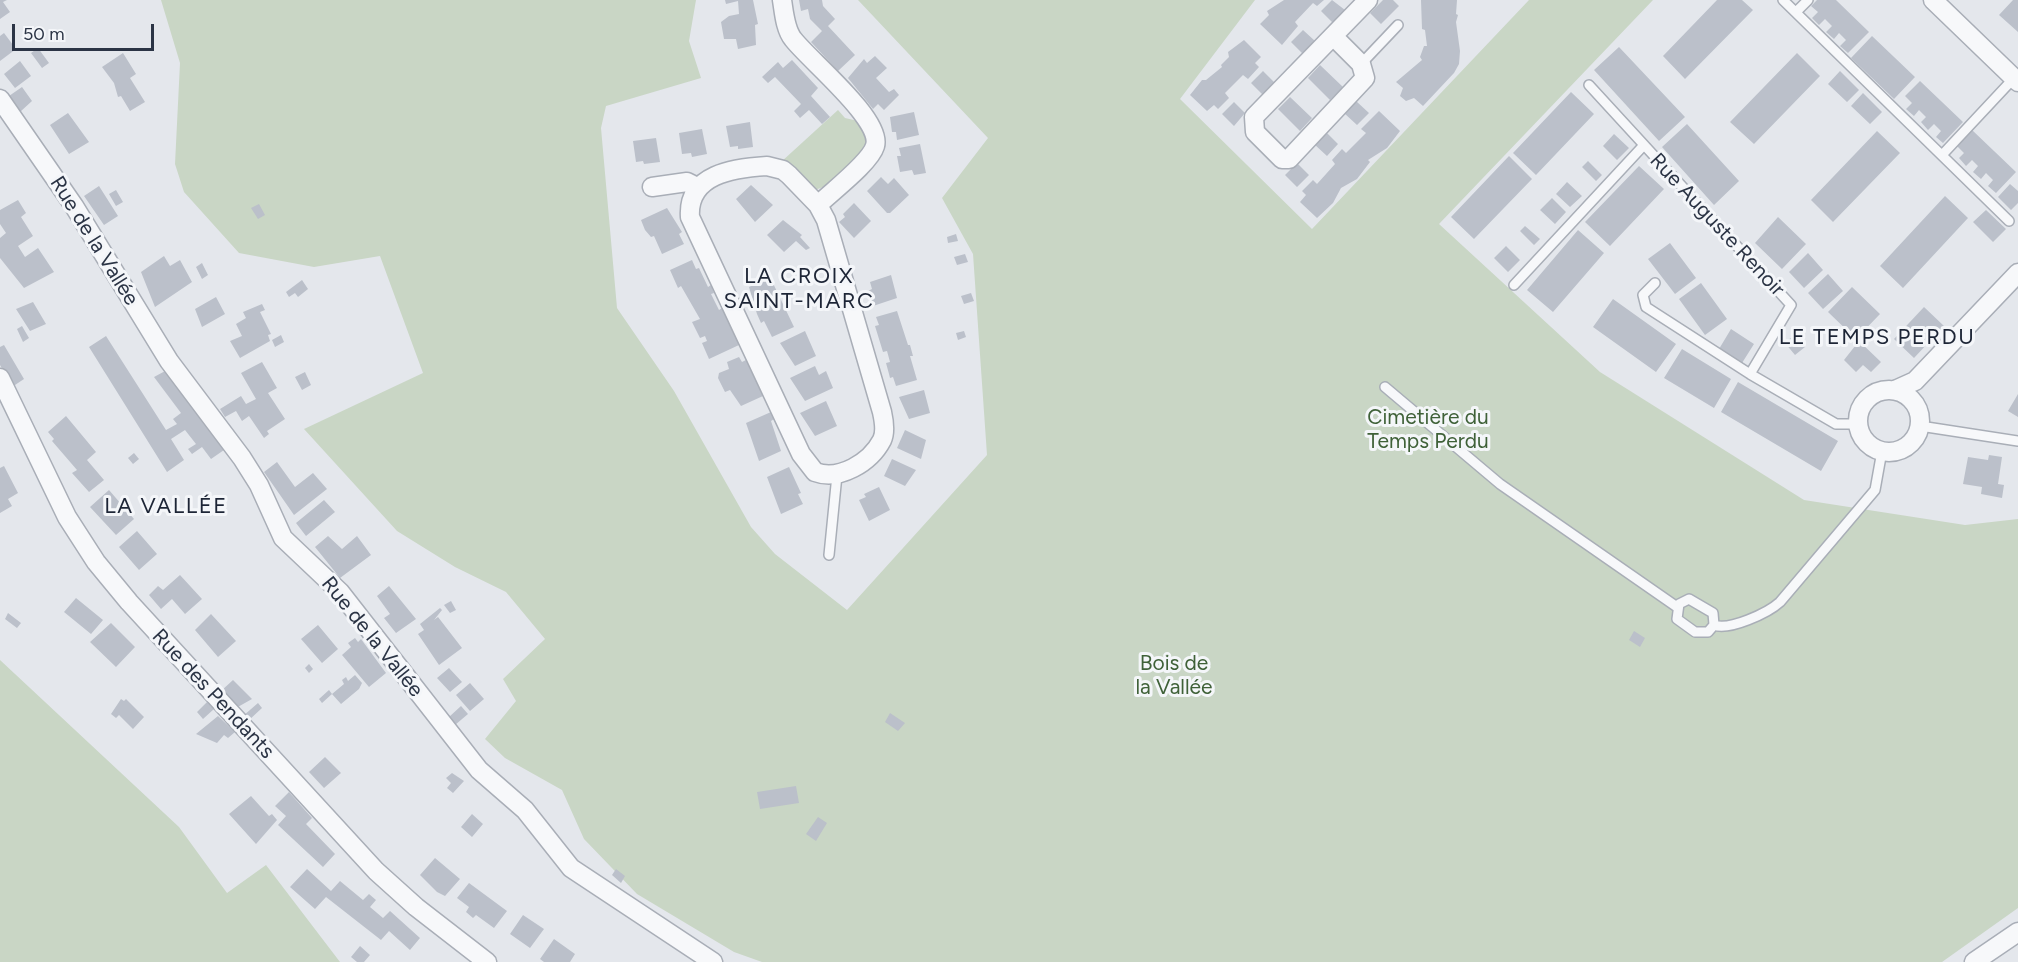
<!DOCTYPE html>
<html>
<head>
<meta charset="utf-8">
<style>
	body { margin:0 }
	#map { position:relative; width:2018px; height:962px; overflow:hidden; background:#e4e7ec; font-family:Figtree,sans-serif }
	canvas { display:block }
	.scale { position:absolute; left:12px; top:24px; width:142px; height:27px; box-sizing:border-box; border:3px solid #2b3445; border-top:0; padding-left:8px; font-size:18px; line-height:21px; white-space:nowrap; color:#2b3445; -webkit-text-stroke:4px #f4f6f9; paint-order:stroke }
</style>
</head>
<body>
<div id="map">
<canvas width="2018" height="962"></canvas>
<div class="scale">50 m</div>
</div>
<script>
const ctx = document.querySelector('canvas').getContext('2d');
ctx.lineJoin = 'round';
function fillPath(path, color) { ctx.fillStyle = color; ctx.fill(path, 'evenodd'); }
function stroke(path, color, width, dash) { ctx.strokeStyle = color; ctx.lineWidth = width; ctx.lineCap = dash ? 'butt' : 'round'; ctx.setLineDash(dash || []); ctx.stroke(path); }
function write(font, color, halo, rows, align = 'center') {
  ctx.font = font + ' Figtree,sans-serif'; ctx.lineWidth = 6; ctx.setLineDash([]); ctx.textBaseline = 'middle'; ctx.strokeStyle = halo; ctx.fillStyle = color; for (const [text, x, y, turn = 0] of rows) {
    ctx.save(); ctx.translate(x, y); ctx.rotate((+turn || 0) * Math.PI / 180); ctx.textAlign = isNaN(turn) ? turn : align; if (halo) ctx.strokeText(text, 0, 0); ctx.fillText(text, 0, 0); ctx.restore();
  }
}
fillPath(new Path2D(`
	M161,0H696L689,41L701,78L606,106L601,128L617,308L674,391L751,527L775,554L847,610L987,455L973,254L942,198L988,138L858,0H1255L1180,99L1312,229L1529,0H1653L1439,224L1600,372L1804,500L1965,525L2018,519V908L1942,962H762L734,952L637,894L584,839L562,790L505,758L485,739L516,701L503,679L545,639L506,592L455,567L397,531L304,429L423,373L380,256L314,267L239,253L184,192L175,164L180,63Z
	M838,110L845,118L858,121L868,139C864,156 829,192 810,190L781,162Z
	M0,660L179,827L227,893L266,865L340,962H0Z`), '#c9d6c5');
fillPath(new Path2D(`
	M0,0H7L3,2L10,12L0,19Z
	M725,0H753L758,24L755,25L756,45L738,49L736,39H724L721,22L729,16L739,14L738,1L726,4Z
	M799,0H822L823,6L835,19L828,26L855,55L838,71L811,42L822,31L810,19L808,9L801,11Z
	M1284,0H1324L1317,6L1313,3L1295,22L1298,26L1282,45L1260,24L1269,15L1267,11Z
	M1332,0L1345,10L1333,23L1321,11Z
	M1383,0H1393L1399,6L1381,24L1370,13Z
	M1421,0H1457L1456,14L1458,15L1456,22L1460,51L1459,64L1454,73L1423,106L1414,98L1406,101L1400,96L1403,88L1396,82L1422,60L1420,57L1424,46H1427L1425,30L1422,29Z
	M1717,0H1742L1753,10L1685,79L1663,56Z
	M1817,0H1836L1869,32L1848,53L1840,46L1846,40L1839,33L1834,39L1826,32L1832,26L1825,19L1819,25L1812,18L1818,12L1811,6Z
	M2013,0H2018V32L1999,15Z
	M1303,30L1315,41L1303,54L1291,42Z
	M4,33L16,49L0,61V36Z
	M1872,36L1915,77L1894,99L1851,58Z
	M1244,40L1261,57L1255,63L1259,67L1248,79L1243,75L1225,93L1229,98L1218,109L1214,105L1207,111L1190,95L1202,80H1206L1222,67L1221,65L1229,57L1228,52Z
	M1619,47L1685,117L1659,141L1594,70Z
	M38,48L49,63L42,68L31,53Z
	M123,53L136,74L130,78L145,102L130,111L121,96L118,97L114,83L102,67Z
	M1797,53L1820,76L1754,144L1730,122Z
	M875,56L887,68L876,78L889,92L894,89L899,95L884,110L878,104L873,109L848,78L864,59L867,63Z
	M792,60L818,88L811,96L830,117L822,124L809,110L800,118L794,111L801,104L775,77L768,83L762,77L778,62L783,68Z
	M20,61L31,76L15,88L4,74Z
	M1320,65L1343,87L1330,100L1308,78Z
	M1263,71L1275,83L1263,95L1251,83Z
	M1840,71L1859,90L1847,102L1828,84Z
	M1920,81L1963,122L1943,143L1936,137L1941,131L1934,124L1928,130L1921,122L1926,117L1919,110L1914,116L1906,109L1912,103L1905,96Z
	M22,87L32,101L20,112L9,96Z
	M1571,92L1594,114L1536,175L1513,153Z
	M1863,93L1882,112L1870,124L1851,106Z
	M1290,97L1312,118L1300,131L1278,109Z
	M1356,101L1369,113L1357,125L1344,113Z
	M1234,102L1245,113L1234,126L1222,114Z
	M1379,111L1400,131L1387,148L1368,160L1370,162L1357,179L1341,188L1333,203L1317,218L1300,202L1306,195L1302,191L1313,180L1317,184L1335,164L1332,160L1342,149L1346,153L1366,133L1361,129Z
	M914,112L919,135L897,140L896,132H892L890,117Z
	M68,113L89,142L69,154L50,125Z
	M750,122L753,147L738,149V146L730,147L726,126Z
	M1687,124L1739,181L1714,205L1662,147Z
	M702,129L707,154L692,157L691,153L682,154L679,133Z
	M1972,130L2016,172L1996,193L1988,186L1993,180L1986,173L1981,179L1973,172L1978,166L1972,160L1966,166L1959,158L1964,153L1957,146Z
	M1877,131L1900,153L1833,222L1811,200Z
	M1326,132L1338,144L1327,156L1314,144Z
	M1614,134L1629,148L1617,160L1603,146Z
	M656,138L660,162L644,164L643,161L636,162L633,141Z
	M920,144L926,173L914,175L912,170L900,172L897,156H901L899,148Z
	M1509,156L1532,179L1474,239L1451,217Z
	M1588,161L1602,175L1596,181L1582,167Z
	M1297,163L1309,175L1297,187L1285,175Z
	M1639,166L1664,189L1610,246L1585,222Z
	M881,177L888,184L894,178L909,195L890,213H887L867,191Z
	M1567,182L1582,196L1570,207L1556,194Z
	M2010,184L2018,191V203L2011,210L1998,197Z
	M751,185L773,205L755,222L736,199Z
	M99,186L118,216L104,225L84,196Z
	M116,190L123,202L116,206L109,194Z
	M1945,196L1968,218L1903,288L1880,266Z
	M1552,198L1566,212L1555,224L1540,210Z
	M18,200L26,213L21,217L33,236L18,246L25,257L38,248L54,272L24,288L0,258V238L6,233L0,224V210Z
	M854,203L871,221L854,238L839,222L845,217L843,214Z
	M259,204L265,215L258,219L251,208Z
	M667,208L682,232L679,234L684,244L662,254L654,236L651,237L645,230L641,220Z
	M1986,210L2006,229L1993,242L1973,222Z
	M1778,217L1806,244L1782,269L1755,243Z
	M783,220L802,235L800,237L810,248L806,250L796,241L784,252L767,235Z
	M1525,226L1540,239L1534,245L1520,231Z
	M1578,230L1604,253L1553,312L1527,290Z
	M956,234L958,241L948,243L947,237Z
	M1670,243L1696,278L1675,294L1648,259Z
	M1506,246L1520,260L1508,272L1494,258Z
	M1808,253L1823,270L1804,288L1789,272Z
	M965,254L968,262L957,265L954,257Z
	M164,256L170,266L180,260L192,282L155,307L141,272Z
	M692,260L696,269L699,268L708,287L711,285L714,293L711,294L719,310L722,308L739,345L709,359L702,343L707,341L705,336L700,338L692,322L700,319L681,286L678,288L670,270Z
	M202,263L208,275L202,279L196,267Z
	M1828,274L1843,291L1823,309L1808,293Z
	M891,275L897,298L873,306L868,291L872,289L870,282Z
	M770,277L794,327L772,337L764,321L761,323L757,314L749,287Z
	M302,280L308,289L298,297L295,293L289,297L286,292Z
	M1701,283L1727,319L1705,335L1679,299Z
	M1852,287L1880,314L1856,339L1828,312Z
	M971,293L974,301L964,304L961,296Z
	M216,297L225,314L202,327L195,309Z
	M1613,299L1676,344L1656,372L1593,327Z
	M33,302L46,324L30,331L16,309Z
	M262,304L265,310L260,312L271,334L268,335L270,341L240,358L230,341L242,336L236,324L246,318L243,312Z
	M1924,307L1944,326L1914,358L1894,339Z
	M897,311L908,345H910L913,356H910L917,380L896,386L893,377L890,378L889,374L886,363L890,362L887,351L883,352L875,326L879,325L876,317Z
	M22,326L29,338L23,342L17,329Z
	M1731,329L1754,344L1742,363L1719,349Z
	M805,331L816,356L795,366L780,343Z
	M964,331L966,337L958,340L956,333Z
	M281,335L284,342L275,347L272,340Z
	M1794,335L1805,347L1795,355L1785,343Z
	M106,336L166,430L177,424L173,419L181,413L154,377L167,370L224,450L211,459L202,447L192,454L188,449L196,444L185,430L171,439L184,460L167,472L89,347Z
	M1859,341L1881,362L1871,372L1863,365L1856,372L1844,360Z
	M4,345L24,379L12,387L0,365V347Z
	M1682,349L1731,379L1714,408L1664,378Z
	M739,357L742,362L746,360L763,396L741,406L730,390L725,392L718,378L719,373L729,369L727,362Z
	M262,362L277,388L268,393L285,419L267,431L269,434L264,438L249,416L242,421L236,411L225,417L220,409L241,396L246,404L256,399L241,373Z
	M815,366L819,375L826,371L833,388L805,401L790,378Z
	M305,372L311,385L302,390L295,377Z
	M1738,382L1838,441L1821,471L1721,412Z
	M924,390L930,413L909,419L899,397Z
	M2018,394V417L2008,411Z
	M826,401L837,426L815,436L800,413Z
	M771,412L774,419L771,421L781,451L759,461L746,423Z
	M66,416L96,452L87,460L104,480L89,492L72,473L77,470L52,441L54,439L48,432Z
	M905,430L926,440L921,459L897,448Z
	M134,453L139,459L133,464L128,458Z
	M1989,455L2002,457L1998,484L2004,485L2002,498L1981,494L1982,487L1963,484L1968,457L1988,460Z
	M892,459L916,470L905,486L884,476Z
	M277,462L295,487L313,473L327,489L294,515L264,472Z
	M4,466L18,493L8,499L12,506L0,513V468Z
	M789,467L801,493L798,494L803,504L781,514L767,477Z
	M879,487L890,510L869,521L859,500L866,497L864,494Z
	M109,490L134,519L116,535L90,507Z
	M324,500L335,512L306,536L296,523Z
	M137,531L157,554L139,570L119,547Z
	M328,536L342,549L357,536L371,555L340,578L315,547Z
	M180,575L202,599L185,614L172,599L161,609L149,595L158,586L163,590Z
	M389,586L416,619L396,633L384,618L390,614L377,596Z
	M76,598L103,620L91,634L64,612Z
	M451,601L456,610L450,613L444,605Z
	M440,608L442,610L434,620L438,617L462,648L439,665L418,634L424,630L420,624Z
	M8,613L21,623L17,628L5,619Z
	M211,614L236,641L218,657L195,630Z
	M111,623L135,647L116,667L90,642Z
	M318,625L338,649L322,663L301,639Z
	M1634,631L1645,638L1640,647L1629,640Z
	M355,638L358,642L361,639L386,673L369,687L342,655L351,647L348,643Z
	M309,664L313,669L309,673L305,668Z
	M449,668L462,682L450,692L437,678Z
	M355,675L362,683L359,689L341,704L332,694L344,684L342,680L346,677L348,681Z
	M233,680L252,699L236,708L221,691Z
	M470,683L484,699L470,711L456,695Z
	M329,690L332,694L322,703L319,699Z
	M121,699L124,701L126,699L144,717L133,729L119,715L116,718L111,714Z
	M207,702L214,709L203,719L197,712Z
	M258,703L262,708L248,721L243,716Z
	M461,706L468,714L455,725L449,717Z
	M890,713L905,723L898,731L885,722Z
	M218,716L235,732L228,738L224,735L217,743L196,734Z
	M325,757L341,773L324,788L309,772Z
	M452,773L464,781L453,793L447,788L451,783L446,778Z
	M796,786L799,803L760,809L757,792Z
	M289,792L312,818L306,824L335,854L323,867L278,825L286,816L275,806Z
	M251,796L269,816L272,814L277,820L256,844L229,814Z
	M472,814L483,824L472,837L461,827Z
	M818,817L827,823L816,841L806,834Z
	M435,858L460,879L445,896L437,892L420,875Z
	M307,869L331,891L340,881L363,900L369,894L376,900L370,907L383,918L390,911L420,938L410,950L389,931L381,940L326,897L315,909L290,887Z
	M616,869L625,876L621,883L612,875Z
	M469,883L507,911L494,928L476,915L473,918L466,912L469,907L457,898Z
	M523,915L544,929L530,948L510,934Z
	M554,939L575,954L570,962H544L540,959Z
	M360,946L370,955L364,962H357L351,957Z`), '#bbc0ca');
const lane = new Path2D(`
	M1783,0L2009,221
	M1796,12L1808,0
	M1361,64L1398,25
	M1589,85L1791,305L1750,374L1836,424H1858
	M1942,155L2014,78
	M1655,283L1643,295L1646,307L1750,374
	M1514,285L1644,145
	M1385,387L1500,484L1677,607
	M1920,426L2018,441
	M829,555L837,475
	M1689,599L1713,613L1714,625L1708,632H1695L1677,619L1679,604Z
	M1714,625C1729,631 1768,613 1780,602L1875,490L1882,451`);
const street = new Path2D(`
	M782,0C784,12 785,29 793,39C809,60 883,120 875,146C870,163 831,192 818,205
	M1933,0L2018,82
	M1334,37L1361,64L1365,78L1289,159H1282L1255,132L1254,117L1368,0
	M0,99L74,206L169,361L242,458L259,485L283,538L340,592L479,770L525,810L571,868L713,962
	M767,166L783,170L789,175L818,205L826,220L882,412C884,421 886,432 882,440C870,463 839,481 815,472L801,454L690,217C687,174 734,168 767,166Z
	M652,187L687,182L697,187
	M0,378L67,517L96,562L129,602L376,871L416,907L487,962
	M1858 421a31 31 0 1 1 62 0a31 31 0 1 1-62 0Z
	M1895,390L1915,381L2018,273
	M1974,962L2018,932`);
stroke(lane, '#a9aeb7', 12);
stroke(street, '#a9aeb7', 21);
stroke(lane, '#f7f8fa', 9);
stroke(street, '#f7f8fa', 18);
write('21px', '#2b3445', '#f4f6f9', [
	["Rue Auguste Renoir",1717,225,47],
	["Rue de la Vallée",94,241,58],
	["Rue de la Vallée",372,637,51],
	["Rue des Pendants",213,694,47]
]);
write('21px', '#3f6138', '#f4f6f9', [
	["Cimetière du",1428,418],
	["Temps Perdu",1428,442],
	["Bois de",1174,664],
	["la Vallée",1174,688]
]);
ctx.letterSpacing = '1.5px';
write('22px', '#1d2536', '#f4f6f9', [
	["LA CROIX",799,277],
	["SAINT-MARC",799,302],
	["LE TEMPS PERDU",1877,338],
	["LA VALLÉE",166,507]
]);
ctx.letterSpacing = '0px';
</script>
</body>
</html>
